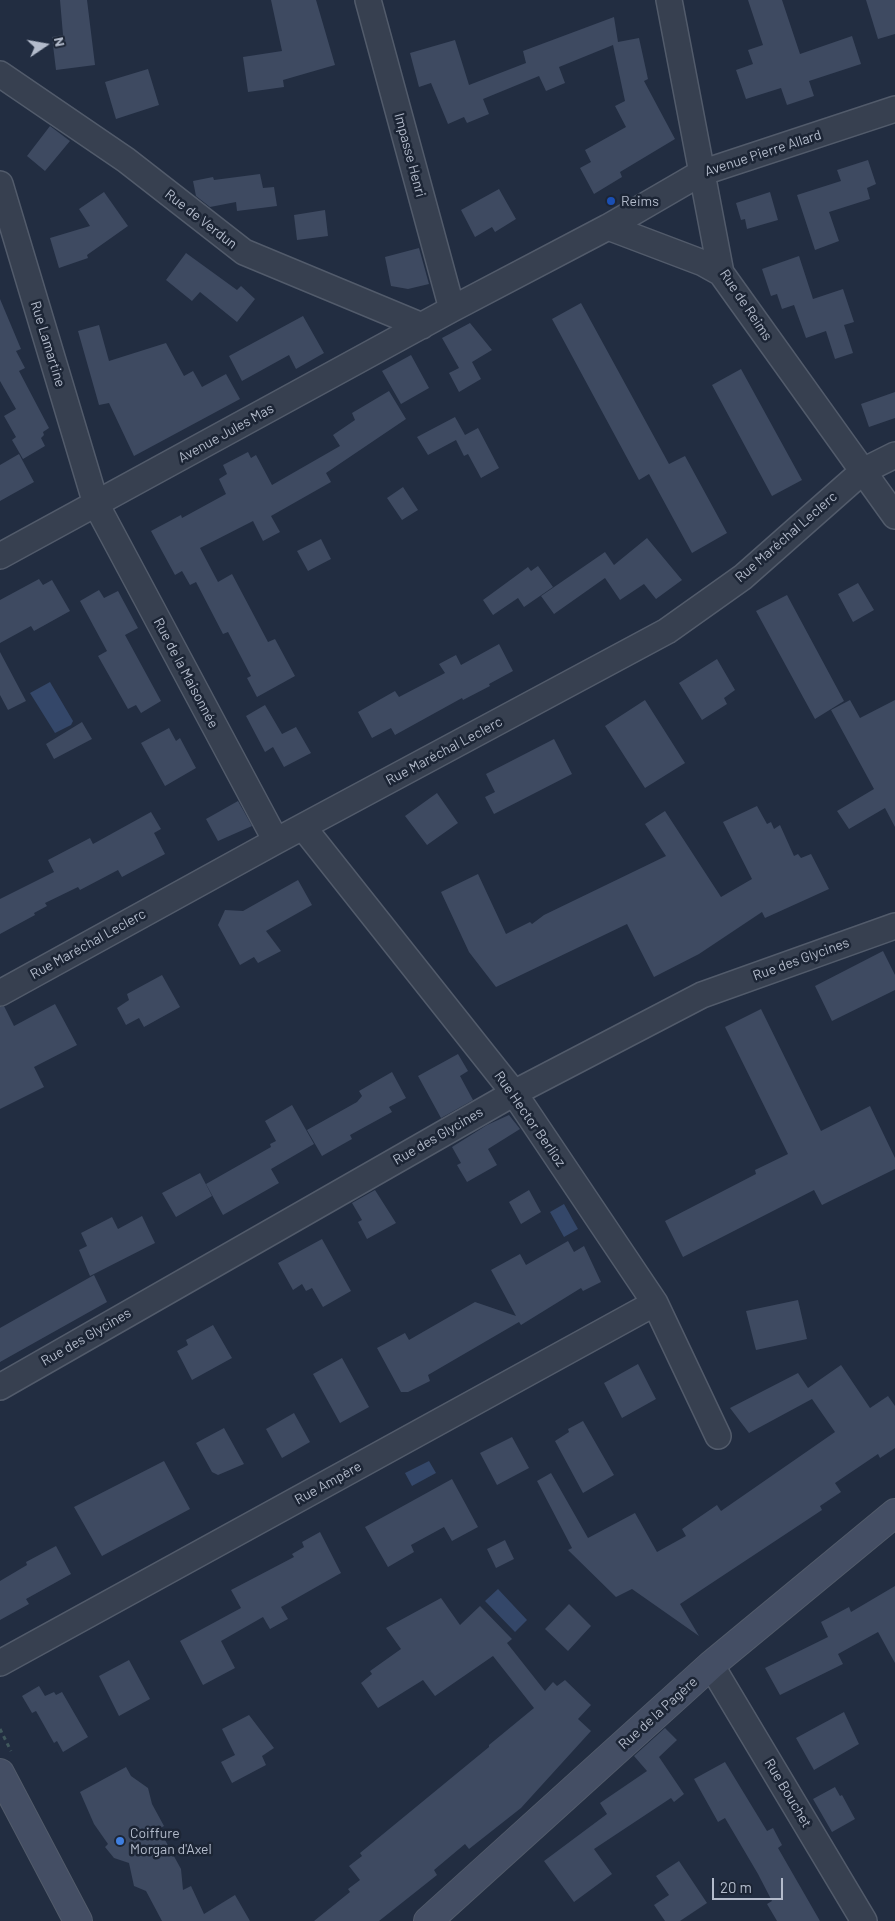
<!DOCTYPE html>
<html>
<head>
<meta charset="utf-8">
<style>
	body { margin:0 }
	#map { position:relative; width:895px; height:1921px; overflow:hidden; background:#222d41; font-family:Barlow,sans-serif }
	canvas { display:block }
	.north { position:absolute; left:20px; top:20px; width:50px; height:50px; -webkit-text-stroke:4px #1c2535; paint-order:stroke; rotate:78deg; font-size:14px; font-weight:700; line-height:20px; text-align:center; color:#b3bbcb }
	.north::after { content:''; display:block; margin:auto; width:18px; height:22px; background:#b3bbcb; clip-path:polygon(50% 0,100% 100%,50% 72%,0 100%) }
	.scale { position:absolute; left:712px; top:1878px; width:71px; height:22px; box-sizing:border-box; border:2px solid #b3bbcb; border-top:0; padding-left:6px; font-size:15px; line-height:18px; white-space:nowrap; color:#b3bbcb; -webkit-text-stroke:4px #1c2535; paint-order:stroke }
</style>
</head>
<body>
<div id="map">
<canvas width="895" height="1921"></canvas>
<div class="north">N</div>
<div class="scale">20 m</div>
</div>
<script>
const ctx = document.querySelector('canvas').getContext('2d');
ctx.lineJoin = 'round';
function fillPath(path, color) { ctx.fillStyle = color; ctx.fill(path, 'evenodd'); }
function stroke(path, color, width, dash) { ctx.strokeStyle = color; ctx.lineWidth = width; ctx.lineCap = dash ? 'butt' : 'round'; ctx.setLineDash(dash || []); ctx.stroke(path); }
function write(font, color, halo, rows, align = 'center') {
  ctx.font = font + ' Barlow,sans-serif'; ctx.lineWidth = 5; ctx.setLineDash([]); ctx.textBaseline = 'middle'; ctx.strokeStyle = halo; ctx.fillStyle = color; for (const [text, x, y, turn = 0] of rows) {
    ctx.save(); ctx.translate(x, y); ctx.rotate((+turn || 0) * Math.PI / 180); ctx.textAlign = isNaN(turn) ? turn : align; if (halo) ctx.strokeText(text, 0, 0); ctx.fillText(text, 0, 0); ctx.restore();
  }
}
fillPath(new Path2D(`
	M50,682L73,721L71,725L55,733L30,693Z
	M564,1204L578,1229L564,1237L550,1212Z
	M429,1461L436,1473L412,1486L405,1473Z
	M498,1589L527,1620L515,1632L485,1601Z`), '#344769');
fillPath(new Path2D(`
	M60,0H87L95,65L56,70L52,37L63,35Z
	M271,0H316L335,65L283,80L284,87L248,92L243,57L282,51Z
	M748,0H782L800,54L852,36L861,64L809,81L814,96L787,105L781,88L746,99L736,70L753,64L748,50L763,45Z
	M866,0H895V34L878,39Z
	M614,17L618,42L639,38L648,79L644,81L675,139L620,172L622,177L594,194L580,168L591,162L585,150L626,127L615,106L625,101L613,45L559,67L565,83L546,91L539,76L483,99L489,114L467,123L464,117L448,124L431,83L419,87L410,53L455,40L469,85L526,63L523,51Z
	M148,69L159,105L116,119L105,82Z
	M50,126L70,141L45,171L27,156Z
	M868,160L876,184L867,188L870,199L829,212L839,241L815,250L797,195L841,181L837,170Z
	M260,174L263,188L274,187L277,206L237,211L236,202L210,207L196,196L193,181L213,177L214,180Z
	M499,189L516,219L495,232L492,227L475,237L461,210Z
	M104,192L128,226L87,255L88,258L59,268L50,238L90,226L79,209Z
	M770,192L778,220L747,229L745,219L741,220L736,203Z
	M325,210L328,236L297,240L294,215Z
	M419,248L429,284L408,289L391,286L385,257Z
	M186,253L237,290L241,286L255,299L237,322L200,292L192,301L166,280Z
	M799,256L813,299L843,289L854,322L844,325L853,353L835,359L826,331L806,338L794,305L782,309L777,294L771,296L762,269Z
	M0,299L21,349L16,351L25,368L19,371L49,428L43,432L44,435L41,438L45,446L23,459L12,440L16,437L4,416L16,409L0,381Z
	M581,303L669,464L685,456L727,533L692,553L649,474L639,480L552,319Z
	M303,316L324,353L296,369L289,355L242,381L229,356Z
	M470,323L492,350L472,362L481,379L459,392L449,373L459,368L442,338Z
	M99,325L109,361L166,343L184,376L193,371L202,387L226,374L240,399L134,456L109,403L99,405L78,331Z
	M411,355L429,388L401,404L382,371Z
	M741,369L802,480L772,496L712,385Z
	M389,391L406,419L326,473L331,482L271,516L280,532L263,541L253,521L200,548L218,582L232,574L268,642L275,639L295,676L257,697L247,678L251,676L228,632L223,634L196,582L190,585L182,571L175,575L151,531L181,515L182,518L226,494L219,479L227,474L223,465L248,452L251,458L256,455L272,485L340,446L333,435L355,420L352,413Z
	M895,392V418L869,427L861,404Z
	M455,417L465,435L478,428L499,468L481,478L468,454L464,456L456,440L428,455L417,437Z
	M19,454L34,482L0,501V465Z
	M403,487L418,510L402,520L387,498Z
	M647,538L682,580L656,599L644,584L620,600L605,578L554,614L541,596L605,552L614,565Z
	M321,539L331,559L308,571L297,551Z
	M538,566L553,587L524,607L518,598L493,615L483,600L528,567L531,571Z
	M39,579L43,585L52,580L70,611L34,631L31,626L0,643V600Z
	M858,583L874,610L853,622L838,594Z
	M99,590L104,598L118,591L138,628L125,635L161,701L141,713L136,705L128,709L98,656L107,651L80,601Z
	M787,595L844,701L815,719L756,611Z
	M499,644L513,671L489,684L490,686L463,700L462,698L395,735L391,728L372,738L358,712L395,691L399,697L445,673L439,664L456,655L461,665Z
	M0,652L26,701L8,710L0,695Z
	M717,659L735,690L724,698L727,704L702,720L679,683Z
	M645,700L685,763L645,788L605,726Z
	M850,700L860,718L895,700V827L885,808L849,829L837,811L874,789L831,710Z
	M265,705L282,734L296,727L311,753L284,767L273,747L265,752L246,716Z
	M82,722L92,739L54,759L46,744Z
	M169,728L176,741L180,738L196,768L165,786L141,743Z
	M554,739L572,774L494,814L485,797L495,792L486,774Z
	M437,793L458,823L427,845L405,816Z
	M238,801L252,826L218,841L206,819Z
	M757,806L767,824L771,822L774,829L780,825L794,856L798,854L801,858L811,854L829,889L765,918L762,912L699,954L654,977L627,924L496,987L469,952L441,892L478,874L506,934L530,922L532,924L544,915L666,856L645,824L665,811L721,897L752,879L723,822Z
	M151,812L161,829L154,833L165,854L122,877L118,870L80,890L78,887L45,903L47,906L34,913L35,915L0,934V899L54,872L48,860L90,838L93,844Z
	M298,880L312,905L266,931L281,951L258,963L254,957L240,965L218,925L225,910L243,911Z
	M883,951L895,975V990L832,1021L815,986Z
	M162,975L180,1007L144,1027L139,1018L126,1025L117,1008L129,1000L127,994Z
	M55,1004L77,1045L34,1067L44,1087L0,1109V1007L4,1006L14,1026Z
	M761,1009L821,1131L870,1106L895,1158V1169L822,1205L814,1190L683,1257L665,1221L756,1174L755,1170L788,1154L725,1027Z
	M458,1054L468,1071L460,1076L473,1100L441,1118L418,1076Z
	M392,1072L406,1098L389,1107L392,1112L350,1135L352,1139L322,1156L307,1130L357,1102L362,1096L359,1091Z
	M292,1105L314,1144L271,1169L279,1183L223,1215L206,1184L271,1147L270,1144L276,1141L265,1121Z
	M509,1115L520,1129L488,1149L497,1165L467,1182L457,1165L461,1163L452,1147L487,1125Z
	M200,1173L212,1196L176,1217L162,1193Z
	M375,1190L396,1223L367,1239L358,1222L362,1220L352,1203Z
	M529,1190L541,1212L521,1224L509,1202Z
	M142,1216L155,1243L90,1276L79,1250L87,1246L81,1233L112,1217L118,1229Z
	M322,1239L351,1291L323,1307L312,1288L306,1291L302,1284L293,1290L278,1263Z
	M568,1241L574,1252L584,1246L601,1282L583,1291L581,1288L521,1325L519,1322L428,1375L430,1381L408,1392H401L377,1348L405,1333L409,1340L475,1302L516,1316L491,1270L520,1254L526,1265Z
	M94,1275L107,1302L0,1362V1328Z
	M798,1300L807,1339L756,1350L746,1311Z
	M213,1325L232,1358L192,1380L177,1351L188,1345L186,1340Z
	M342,1358L369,1407L340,1423L313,1374Z
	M638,1364L656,1399L622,1418L604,1383Z
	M841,1365L870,1408L888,1396L895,1406V1448L880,1458L878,1454L835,1483L841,1492L820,1506L822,1510L680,1604L699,1636L632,1589L616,1597L568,1550L572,1548L537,1481L551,1473L588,1538L635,1513L657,1552L686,1536L682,1529L717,1505L721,1511L835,1432L812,1399L749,1433L730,1408L798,1373L808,1388Z
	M294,1413L310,1442L282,1458L266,1429Z
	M583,1421L614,1475L583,1493L555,1441L569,1432L568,1429Z
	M224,1428L244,1464L218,1475L212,1472L196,1443Z
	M512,1437L529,1468L497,1485L480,1453Z
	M164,1461L190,1509L102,1556L74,1507Z
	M452,1479L478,1527L452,1541L444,1527L411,1545L414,1552L388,1567L365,1527Z
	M320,1532L341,1573L281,1607L288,1619L270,1629L263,1617L221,1641L235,1668L203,1685L180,1641L241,1608L231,1590L294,1557L292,1554L304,1547L302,1542Z
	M505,1540L514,1559L496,1568L487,1549Z
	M56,1546L71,1574L26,1599L29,1604L0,1620V1581L27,1565L26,1562Z
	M895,1586V1663L878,1632L838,1654L843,1664L780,1695L765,1668L828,1637L821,1622L849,1607L851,1612Z
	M441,1598L460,1625L480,1606L512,1639L507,1643L545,1691L553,1682L557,1686L565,1680L591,1705L578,1719L591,1731L521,1808L469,1849L465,1844L434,1870L437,1875L379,1921H314L350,1892L348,1889L360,1880L349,1866L362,1856L360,1853L489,1747V1745L534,1708L493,1656L435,1696L423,1680L378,1708L361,1683L372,1674L370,1671L401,1649L386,1628Z
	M569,1604L591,1626L568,1651L545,1629Z
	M129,1660L150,1699L119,1716L99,1676Z
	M39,1686L45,1696L54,1692L56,1695L62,1692L88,1737L63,1752L57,1741L54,1743L36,1711L32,1713L22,1696Z
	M844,1712L859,1744L814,1770L796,1738Z
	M249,1715L274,1748L262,1756L266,1765L232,1783L221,1762L235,1755L222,1729Z
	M665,1728L677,1740L659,1757L684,1794L674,1802L671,1798L594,1849L612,1874L574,1902L544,1861L607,1814L600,1803L647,1771L634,1756Z
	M725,1762L767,1831L773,1828L782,1845L778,1848L820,1921H777L767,1904L772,1901L758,1874L725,1818L718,1822L694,1779Z
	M126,1767L131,1776L148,1788L152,1804L164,1826L159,1829L181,1869L183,1890L191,1886L204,1914L235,1895L250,1921H162L146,1891L134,1886L129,1863L114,1858L105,1847L108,1844L94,1824L80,1792Z
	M835,1787L840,1796L842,1795L855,1819L832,1832L813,1799Z
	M679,1861L707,1903L680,1921H665L654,1905L669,1895L656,1876Z`), '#3e4a61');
const street = new Path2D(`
	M368,0L452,309
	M669,0L721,273L895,516
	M0,74L126,160L244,252L422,326
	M0,184L96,504L276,841
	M608,227L703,263L721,273
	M0,556L452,309L608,227L701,173L895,109
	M303,827L514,1093L655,1303L718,1436
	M0,993L276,841L667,631L743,577L863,471L895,455
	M0,1387L514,1093L702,995L895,926
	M0,1663L655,1303
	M711,1665L864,1921`);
const secondary = new Path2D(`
	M0,1773L78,1921
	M428,1921L711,1665L895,1513`);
stroke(street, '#525b6b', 28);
stroke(secondary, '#525b6b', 30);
stroke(new Path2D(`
	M0,1729L11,1751`), '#40585c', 3, [4, 4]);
stroke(street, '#374050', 25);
stroke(secondary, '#444e64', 28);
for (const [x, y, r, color] of [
	[611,201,5,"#1a4fb4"],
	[120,1841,5,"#3f7fe0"]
]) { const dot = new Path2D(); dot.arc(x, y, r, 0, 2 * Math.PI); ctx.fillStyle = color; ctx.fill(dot); stroke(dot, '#1c2535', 2); }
write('14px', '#b3bbcb', '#1c2535', [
	["Avenue Pierre Allard",763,153,-18],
	["Impasse Henri",410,155,75],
	["Rue de Verdun",201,219,38],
	["Rue de Reims",746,305,56],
	["Rue Lamartine",48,344,73],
	["Avenue Jules Mas",226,433,-29],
	["Rue Maréchal Leclerc",786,537,-41],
	["Rue de la Maisonnée",186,673,62],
	["Rue Maréchal Leclerc",444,751,-28],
	["Rue Maréchal Leclerc",88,944,-29],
	["Rue des Glycines",801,959,-20],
	["Rue Hector Berlioz",530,1119,55],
	["Rue des Glycines",438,1136,-30],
	["Rue des Glycines",86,1337,-30],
	["Rue Ampère",328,1483,-29],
	["Rue de la Pagère",658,1713,-42],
	["Rue Bouchet",788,1793,59]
]);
write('14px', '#b3bbcb', '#1c2535', [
	["Reims",621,201],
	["Coiffure",130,1833],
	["Morgan d'Axel",130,1849]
], 'left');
</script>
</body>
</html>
